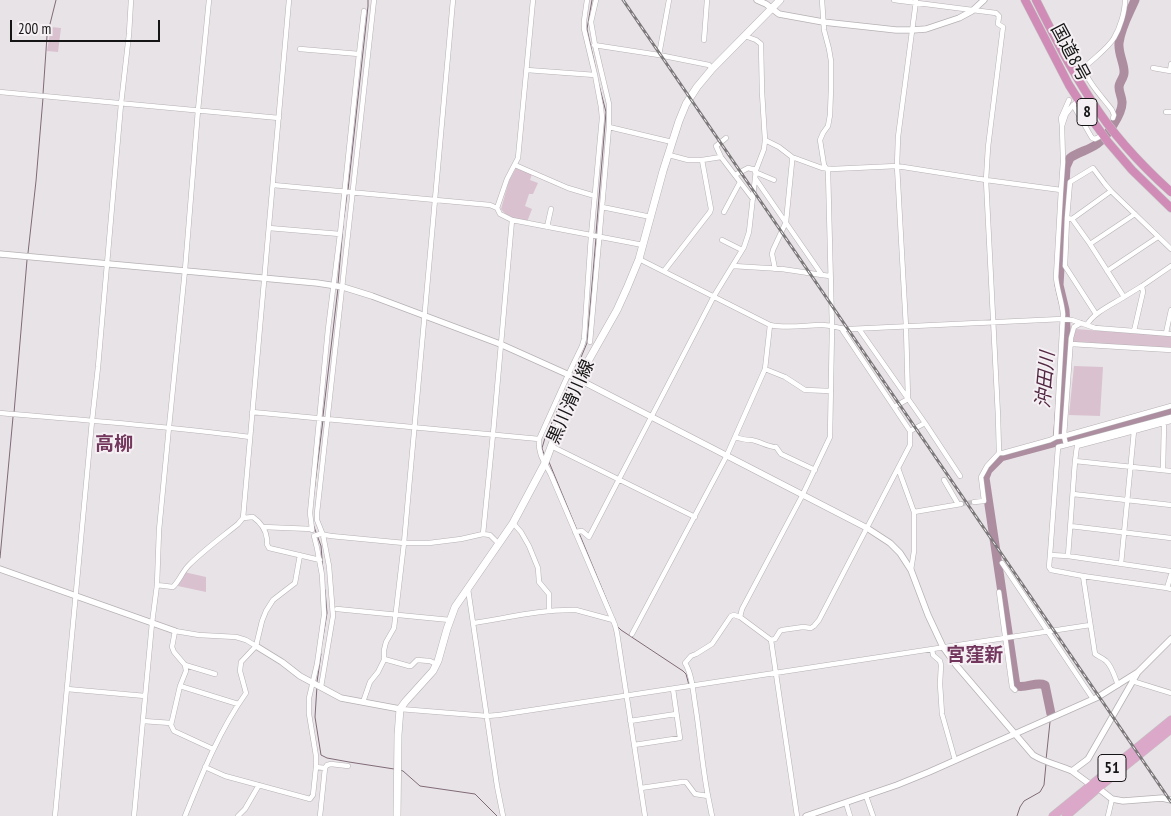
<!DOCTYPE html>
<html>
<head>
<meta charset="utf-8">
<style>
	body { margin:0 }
	#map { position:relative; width:1171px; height:816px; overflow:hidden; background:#e8e3e6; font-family:"PT Sans Narrow",sans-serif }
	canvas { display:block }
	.scale { position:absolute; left:10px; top:20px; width:150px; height:22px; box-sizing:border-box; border:2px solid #161516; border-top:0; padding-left:6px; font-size:15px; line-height:18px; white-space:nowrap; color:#161516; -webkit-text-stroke:4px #f5f0f3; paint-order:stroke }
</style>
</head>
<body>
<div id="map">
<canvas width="1171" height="816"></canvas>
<div class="scale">200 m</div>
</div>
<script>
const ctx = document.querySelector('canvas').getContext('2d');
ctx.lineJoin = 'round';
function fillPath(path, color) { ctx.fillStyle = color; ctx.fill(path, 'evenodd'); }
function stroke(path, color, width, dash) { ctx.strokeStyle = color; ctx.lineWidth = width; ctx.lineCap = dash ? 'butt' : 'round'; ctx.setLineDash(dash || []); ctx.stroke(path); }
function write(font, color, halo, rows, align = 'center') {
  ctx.font = font + ' "PT Sans Narrow","Noto Sans JP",sans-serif'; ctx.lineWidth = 4; ctx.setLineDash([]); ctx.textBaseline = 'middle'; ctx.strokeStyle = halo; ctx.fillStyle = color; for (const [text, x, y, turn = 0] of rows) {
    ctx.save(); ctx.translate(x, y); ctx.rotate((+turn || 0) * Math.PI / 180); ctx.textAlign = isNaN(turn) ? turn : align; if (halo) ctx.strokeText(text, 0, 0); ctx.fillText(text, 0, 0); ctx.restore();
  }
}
fillPath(new Path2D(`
	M51,27L61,28L58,52L47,51Z
	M516,168L532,174L530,180L538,183L533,194H529L525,206L532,209L527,222C518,219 507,218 501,209L509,181Z
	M1075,329L1171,336V348L1077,343L1073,341V335Z
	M1074,366L1103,367L1100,416L1069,415Z
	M184,572L206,577V592L178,586Z`), '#d9c1cf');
stroke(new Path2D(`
	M592,0L587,29L595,66
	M43,94L47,36L56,0
	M348,190L368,6V0
	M344,217L347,194
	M596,234L606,112L599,85
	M28,253L36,181L43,98
	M338,284L343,226
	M574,374L587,343L596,238
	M14,413L27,260
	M323,416L338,288
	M544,454L542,448L545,438L571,380
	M549,462L577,530
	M313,500L323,420
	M313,524L321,546L323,571
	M579,533L610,608
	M0,558L13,417
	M617,626L621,630L683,671L686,674L689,685
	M322,643L327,613L325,590
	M317,682L321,654
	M317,686L315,717L321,755L327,758L349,762L394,769
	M1046,760L1050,722
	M400,770L403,771L420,786L475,794L497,816
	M1017,816L1020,807L1024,801L1040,792L1044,785L1046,764`), '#7f6a77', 1);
stroke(new Path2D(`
	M1057,442L1066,328L1065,310L1059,285L1066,167L1070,158C1078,152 1089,150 1097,144C1106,138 1123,113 1122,102C1122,97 1119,93 1119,87C1119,82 1124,78 1124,73C1125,65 1118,54 1119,43C1121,27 1129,14 1135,0
	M1051,714L1045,685C1036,681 1026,689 1016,686L985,478L988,470L1001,457L1171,411`), '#ac8ea0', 9);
stroke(new Path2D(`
	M961,504L974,502`), '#c8c4c7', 4.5, [4.5, 2]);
const minor = new Path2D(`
	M596,0L591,22L595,45L609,104V127
	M894,0L996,13L999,16L998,24L1003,27L988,147L986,180L998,416L999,453
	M704,40L707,0
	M594,45L659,55L709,65L712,69
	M300,49L359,54L340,234
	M359,54L364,11
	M659,55L669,0
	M1084,67C1086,81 1104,99 1112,110L1114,115L1113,118
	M1153,68L1170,71L1171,64
	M527,70L595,75
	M1076,73C1084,68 1109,47 1114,38C1120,28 1125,12 1125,0
	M0,92L279,118
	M1069,100L1061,118L1062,126L1066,114L1073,105
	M1079,100L1073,105L1092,138L1095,139L1099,137
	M1166,112H1171
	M726,138L716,146L721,157L753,199
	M765,140L779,147L792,157L822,168L832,169L897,166L986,180L1061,190L1056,277C1057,290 1062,301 1063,314L1056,437L1064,436L1071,338L1074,327L1081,323
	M669,155L688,160H702L721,157
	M515,165L568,188L595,196
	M755,172L774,180
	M735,175L748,168L756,170
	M755,178L822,275L830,276
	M273,185L490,205L497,208L500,214L512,220L643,245
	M1061,190L1063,162L1062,126
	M602,207L609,127L672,142
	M497,208L507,179L518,158L533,0
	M724,212L740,182
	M1067,218L1070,182L1093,168L1105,184L1111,191
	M1072,219L1111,191L1171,249
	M547,227L551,209
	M269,228L340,234L328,329L310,513L312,529
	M722,240L742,250
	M1090,244L1072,219L1067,218L1065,266L1096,314
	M639,259L770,325C788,329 805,325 822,325C831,325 840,329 850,329L1062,319L1072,320L1095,328L1134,331
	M733,266L782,269L822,275
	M775,269L772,254L773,250L786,222L792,162V157
	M664,271L710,212L711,209L702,160
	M1107,271L1158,237
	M1142,286L1171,266
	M1124,297L1142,286L1143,292L1134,331L1171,334
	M1087,325C1093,313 1113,304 1124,297L1090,244L1135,214
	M841,328L894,407
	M859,329L925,423L960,476
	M1166,333L1171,310
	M590,342L602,207L651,217
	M1071,344L1171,350
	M765,369L785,377L805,390L831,391
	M908,399L906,327L897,166L898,137L916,1
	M1171,406L1064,436L1066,445L1171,417
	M252,412L539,439C538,455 544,461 551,475L615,625L617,633L645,816
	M0,413C83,420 167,426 250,437
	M910,431L925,423
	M1134,431L1171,421
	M735,437C741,439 745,440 751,440C760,441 767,447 776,447L781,454L815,470
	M539,439L568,375L582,346L584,339L591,236L602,118L601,107L595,75L584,29V21L587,0
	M551,446L695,517
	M1075,461L1171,471
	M898,468L914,512V551L911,570
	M1163,470L1164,423
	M944,480L958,504
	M1073,494L1171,505
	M974,502L984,501L981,477L987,466L999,453H1003L1050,440L1056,437
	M914,512L961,504
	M243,518L253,517C260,522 266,530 267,539C268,548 265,540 269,548L320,560
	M513,523L521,532L529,546L538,568L539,582L549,594V611
	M1070,526L1171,538
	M263,527L312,529V530
	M575,532L582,531L589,537L714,296L744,247L749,232L756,170L764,149L765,140L762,92L761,44L756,40L745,36
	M483,534L493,434L512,220
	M1050,555L1058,447L1066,445
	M1068,556L1075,461L1077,446L1134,431L1121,564
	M1002,563L1093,699
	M1171,575L1167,588L1171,589
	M1083,576L1167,588
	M157,585L173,587C180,580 182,572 189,565C204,550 222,537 238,524L243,518L289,0
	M468,589L497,786L503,816
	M999,592L1012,687L1015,690
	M337,609L450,620
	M474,623C507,618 542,609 576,610L613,620
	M632,634L726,457L765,369L770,325
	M771,640L775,639L780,631L782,630L803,627L811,628L814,626L819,620L910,445V431L894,407L908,399
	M932,649L933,655L940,661L941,665L940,684L942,714L955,760
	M384,659L409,666H411L417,660L430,661L436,664
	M185,665L186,671L180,686L238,704
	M215,674L185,665L174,652L172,647L175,631L199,635L236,637L246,640L256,646
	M1132,681L1171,693
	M1118,685C1115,678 1112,666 1106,661C1103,658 1099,657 1095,654L1083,576L1051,570L1049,567L1050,555L1068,556L1170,571
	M180,686L171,725L174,731L213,749
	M321,687L333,616L329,566L323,535L317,520V513L374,0
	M67,689L145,696
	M363,702L370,682L378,672L384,660V650L386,642L394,628L404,543L453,0
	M400,709L487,716L499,715L1090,625
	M143,721L171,723
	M630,721L676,714
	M634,745L680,738L673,689
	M205,767L225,776L310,799L313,795L316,767V756L309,714V698L317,664L324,615L322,575L317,548L314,536L320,534L331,536L404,543H429L461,539L483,534L490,535L499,544
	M316,767L325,768L327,765L331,764L348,766
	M641,788L682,782H686L695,794L708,796L712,816
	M708,796C702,765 700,734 695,704C693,691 692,674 685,663L691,656L696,654L712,644L731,616L734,615L740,617
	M866,796L873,816
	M846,803L850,816
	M55,816L92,421L98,367L121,104L129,34L131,0
	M134,816L152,623L157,585L159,530L169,427L185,270L198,110L209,0
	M185,816C202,774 219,731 246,693L240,671L241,662L256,646L262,621L266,611L273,600L295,583L300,555
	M238,816L245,809L259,785
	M320,816L325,768
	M797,816L771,640L740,617L742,609L802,496L830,437L832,327L828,171L824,165L820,140L823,133L828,126L830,115L831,88V61L829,49L824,30L822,0
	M1108,816L1112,799`);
const tertiary = new Path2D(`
	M757,0L766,4L779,14L823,22L878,28L896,30H912L926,29L959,18L972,11L984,0
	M0,254L317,283L343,287L372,296L500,344L578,379L867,528L890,543L900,553L911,570L928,615L943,647L956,665L1033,755C1046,763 1059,765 1072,771
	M0,569L175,631
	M1171,639L1138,672L1088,759L1072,771L1091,785L1098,788L1112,799L1123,801L1162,798L1171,800
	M256,646L282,662L300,676L341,698L400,709
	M806,816L897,785L929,772L1098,697L1138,672`);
const secondary = new Path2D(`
	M397,816L398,735L400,709L405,702L433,671L438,661L447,629L455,607L513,523L545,463L564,412L578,379L617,310L627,288L639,259L663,171L679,121L686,104L697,87L712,69L780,0`);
const primary = new Path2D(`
	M1053,816L1171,720
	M1066,816L1098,788L1171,729`);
const trunk = new Path2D(`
	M1025,0L1069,85L1083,107L1108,142L1132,170L1171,208
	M1036,0C1053,34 1070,68 1091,100C1113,135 1141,165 1171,192`);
stroke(minor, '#b6b1b4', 5.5);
stroke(tertiary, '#b6b1b4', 7);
stroke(secondary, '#b6b1b4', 8);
stroke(primary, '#c2c2c2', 9);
stroke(trunk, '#c2c2c2', 9);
stroke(minor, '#fff', 4.5);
stroke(tertiary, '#fff', 5.5);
stroke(secondary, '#fff', 7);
stroke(primary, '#dca8c9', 8);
stroke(trunk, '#d08bb7', 8);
const rail = new Path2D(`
	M623,0L1171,802`);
stroke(rail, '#7c797b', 3);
stroke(rail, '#f5f0f3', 1, [4]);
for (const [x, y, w] of [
	[1087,112,20],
	[1112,768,28]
]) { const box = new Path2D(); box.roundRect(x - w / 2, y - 13.5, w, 27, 4); ctx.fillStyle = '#f5f0f3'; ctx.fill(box); stroke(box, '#161516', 1); }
write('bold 16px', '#161516', null, [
	["8",1087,112],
	["51",1112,768]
]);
write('18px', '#161516', '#f5f0f3', [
	["国道8号",1070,53,62],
	["黒川滑川線",571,402,-66]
]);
write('italic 19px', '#532944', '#f5f0f3', [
	["沖田川",1046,380,-85]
]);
write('bold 19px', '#73365d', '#f5f0f3', [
	["高柳",114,445],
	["宮窪新",975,656]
]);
</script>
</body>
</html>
